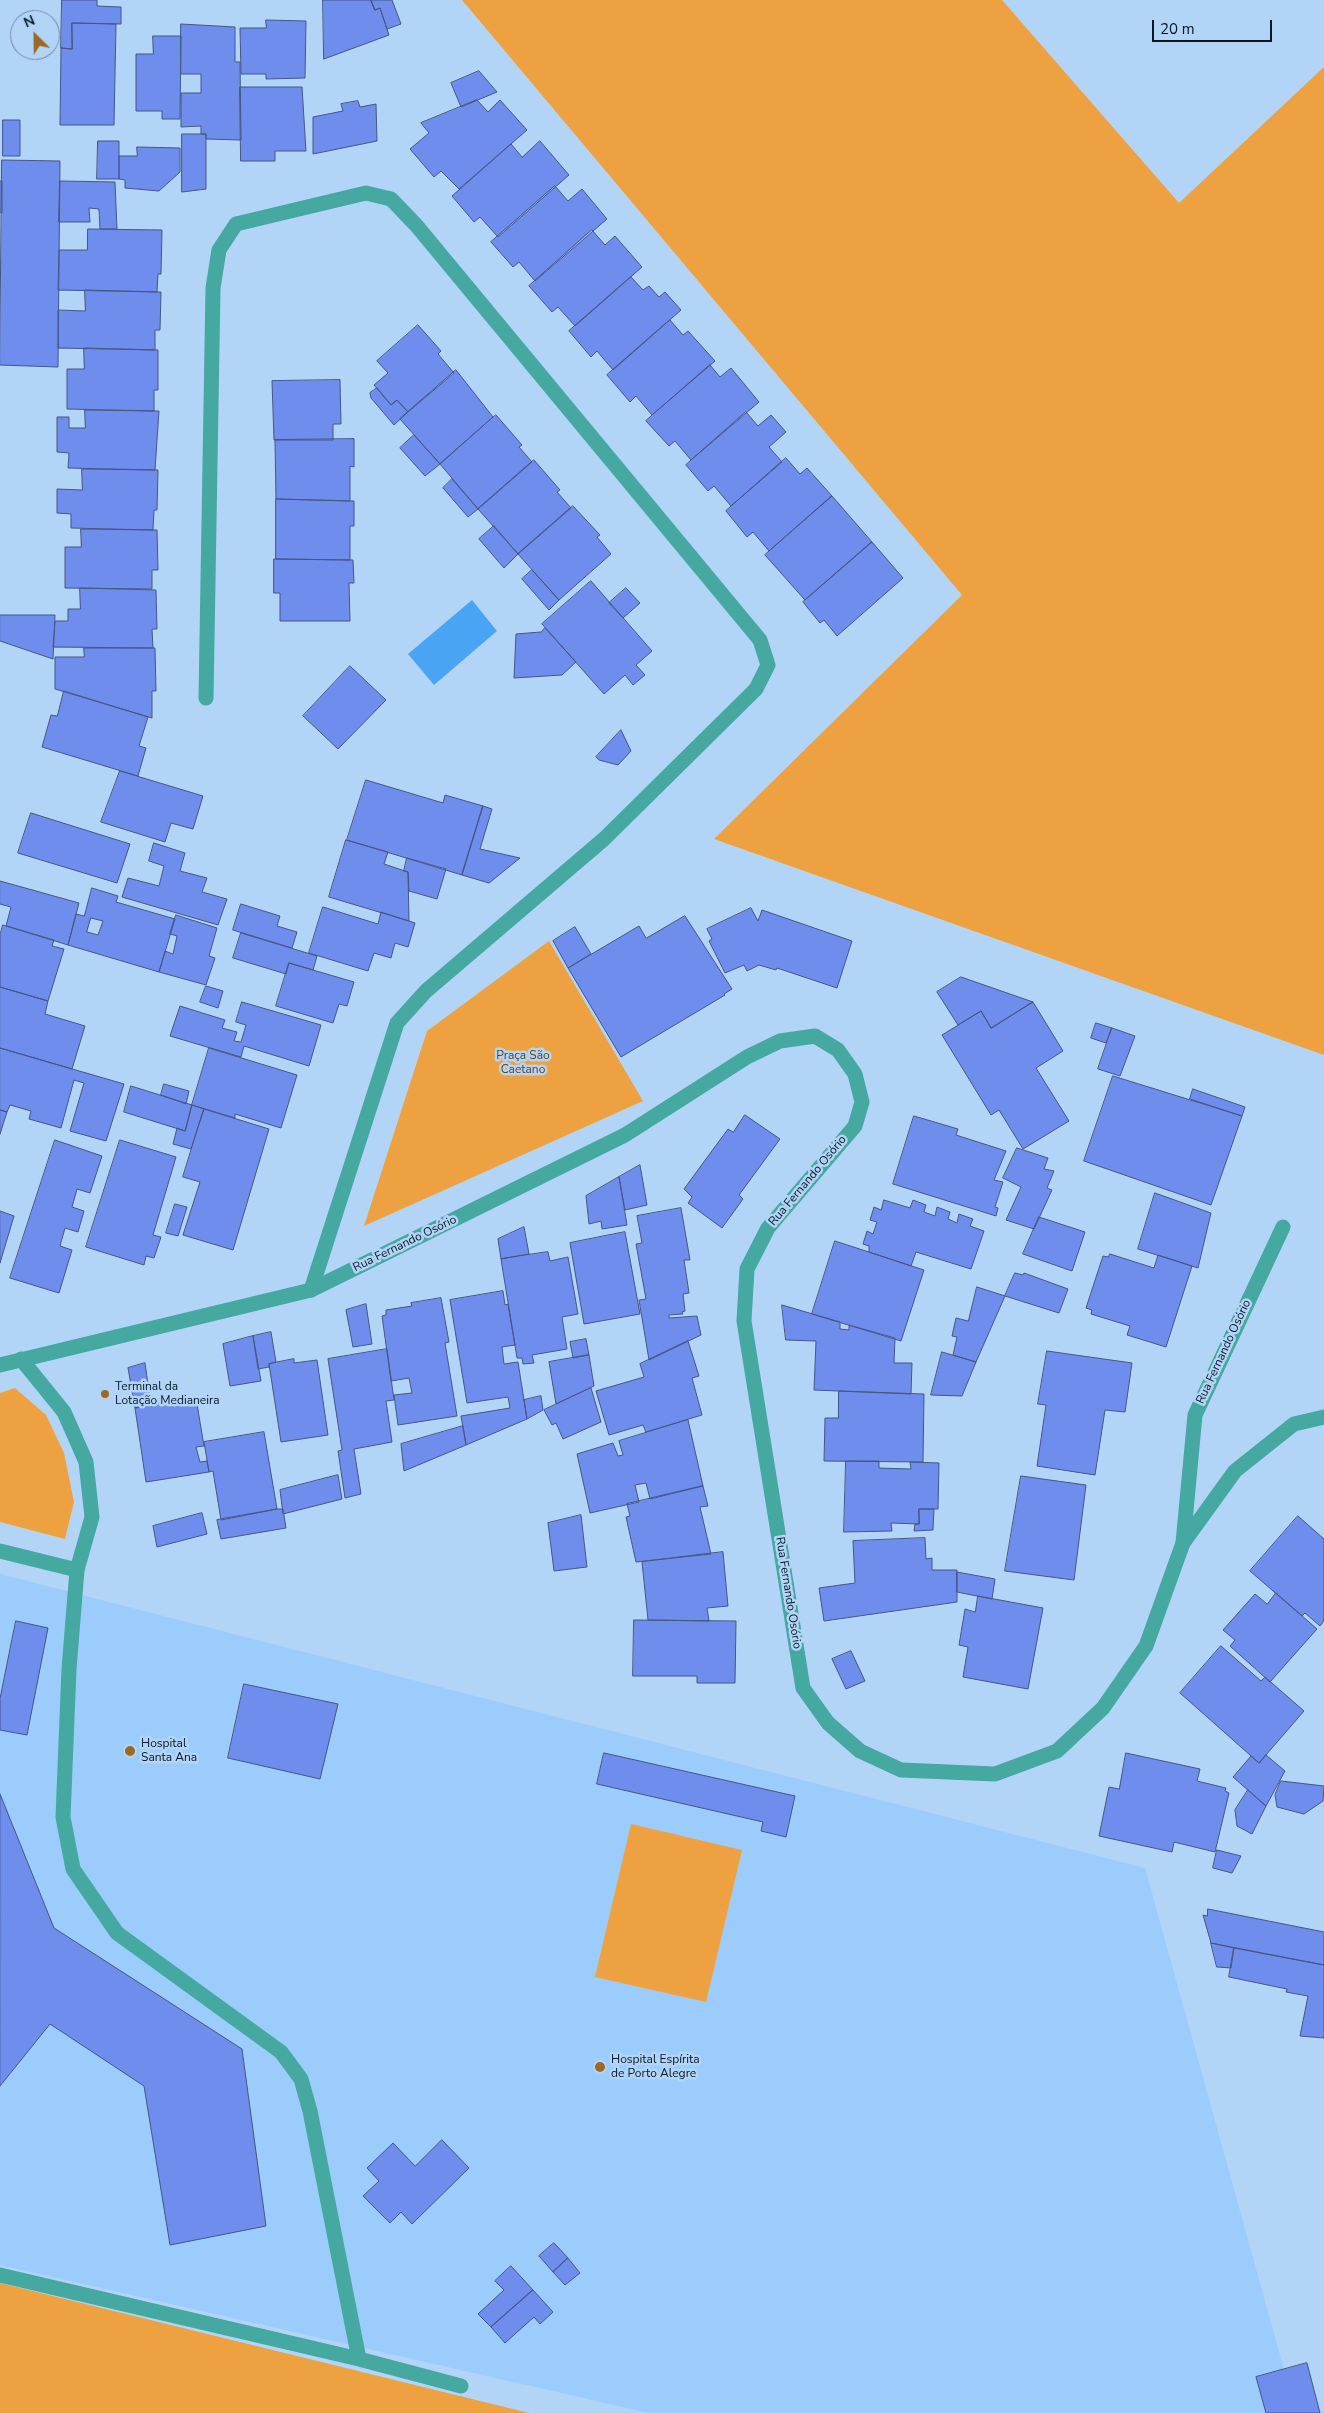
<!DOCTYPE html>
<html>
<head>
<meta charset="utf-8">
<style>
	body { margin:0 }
	#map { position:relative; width:1324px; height:2413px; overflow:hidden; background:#b2d5f7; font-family:"Nunito Sans",sans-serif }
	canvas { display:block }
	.north { position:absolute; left:10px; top:10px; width:50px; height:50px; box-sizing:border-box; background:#b2d5f7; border:1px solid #6e89a3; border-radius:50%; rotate:337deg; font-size:14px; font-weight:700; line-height:20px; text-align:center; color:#071726 }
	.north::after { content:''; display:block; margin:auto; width:18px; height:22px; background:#9e6822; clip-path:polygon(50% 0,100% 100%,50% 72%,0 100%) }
	.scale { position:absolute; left:1152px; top:20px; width:120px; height:22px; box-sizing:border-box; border:2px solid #071726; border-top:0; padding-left:6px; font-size:15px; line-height:18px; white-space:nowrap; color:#071726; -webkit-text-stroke:4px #b2d5f7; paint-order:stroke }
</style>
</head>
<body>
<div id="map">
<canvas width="1324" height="2413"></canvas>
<div class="north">N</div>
<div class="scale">20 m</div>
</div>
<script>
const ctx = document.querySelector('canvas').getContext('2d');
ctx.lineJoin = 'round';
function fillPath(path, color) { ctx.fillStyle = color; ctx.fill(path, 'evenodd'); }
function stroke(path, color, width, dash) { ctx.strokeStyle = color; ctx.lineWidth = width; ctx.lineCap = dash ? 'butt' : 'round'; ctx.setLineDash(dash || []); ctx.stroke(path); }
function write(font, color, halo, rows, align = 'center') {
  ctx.font = font + ' "Nunito Sans",sans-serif'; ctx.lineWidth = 5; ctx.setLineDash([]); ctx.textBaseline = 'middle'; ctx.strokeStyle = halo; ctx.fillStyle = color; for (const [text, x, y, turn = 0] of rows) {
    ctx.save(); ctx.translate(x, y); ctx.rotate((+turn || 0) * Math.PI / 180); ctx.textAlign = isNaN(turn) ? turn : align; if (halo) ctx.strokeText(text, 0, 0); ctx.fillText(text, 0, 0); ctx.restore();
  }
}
fillPath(new Path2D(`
	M0,1574L1145,1868L1296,2413H649L0,2265Z`), '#9bccfc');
fillPath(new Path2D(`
	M462,0H1002L1179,203L1324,67V1055L714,839L962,595Z
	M549,941L643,1101L364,1226L427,1031Z
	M15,1388L46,1415L64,1453L74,1502L65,1539L0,1522V1393Z
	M631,1824L742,1850L706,2002L595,1977Z
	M0,2283L529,2413H0Z`), '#eea140');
fillPath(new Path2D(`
	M472,600L497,631L434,685L408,654Z`), '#4aa4f4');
const building = new Path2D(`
	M62,0H97V6L121,7V24L72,23V49L61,48Z
	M323,0H371L375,10L380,8L389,35L324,59Z
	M371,0H392L401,24L387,29L380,8L375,10Z
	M266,20L306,21L305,78L266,79V74H241L240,28H266Z
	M72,23L116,24L114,125H60L61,48L72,49Z
	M181,24L235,27V62H240L241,140L206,139V134H201V126L181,127V93H201V74H181Z
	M153,36H181L180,119H162V111H136V54H153Z
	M479,71L497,92L461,107L451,83Z
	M240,87H302L306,151H275V161H241Z
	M477,100L488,112L500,100L527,130L459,189L441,171L434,177L410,149L429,133L421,123Z
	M358,101L360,107L376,104L377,141L313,154V117L343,111L341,104Z
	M3,120H20V156H3Z
	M182,134H206V189L182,192Z
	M98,141H119V179H97Z
	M540,141L569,175L498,237L480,217L474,222L452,196L511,144L522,157Z
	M137,147L180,148V172L159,191L125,188V180L119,179V156H137Z
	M2,160L60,161L58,367L0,365Z
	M0,181H2V213L0,212Z
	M60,181L115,182L117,229H100L99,209L89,208L90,222H59Z
	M555,186L568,201L582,189L607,219L535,281L519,262L513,267L491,242Z
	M88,229L162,230L161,274H158L157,292L58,290L59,250H87Z
	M592,230L605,245L615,236L642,267L575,326L558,307L552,312L529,286Z
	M631,277L643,290L649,286L659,297L665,292L681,310L613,370L597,351L591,357L569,331Z
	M85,290L161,292L160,330H155V350L58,348V310L85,311Z
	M670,320L683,335L688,331L715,361L652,415L636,396L630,402L607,375Z
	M418,325L441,351L438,354L454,373L408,412L397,400L391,405L374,385L388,373L377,361Z
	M84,348L158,350V390H154V411L67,409V369H84Z
	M710,365L720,377L731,368L759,402L691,460L675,441L669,446L646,421Z
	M456,370L493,417L440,464L400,419Z
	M340,380L341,424H333V440H274L272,381Z
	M377,388L391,405L397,400L408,412L394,425L371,398L370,393Z
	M85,410L159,411L155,470L68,468L69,453L57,452V417H69V428H85Z
	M746,412L758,426L771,415L786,432L769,447L782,462L731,506L714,486L708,491L686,465Z
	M496,415L522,445L519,447L532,462L478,509L440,464Z
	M414,435L440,464L425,476L400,448Z
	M354,439V467L350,466V501L276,499L275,440Z
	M786,458L800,474L807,468L832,496L769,551L753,532L747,537L726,511Z
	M534,460L560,490L557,492L571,508L518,554L478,509Z
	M82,469L158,470L157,510H154L153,530L71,528V514L57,513V489L82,490Z
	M452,479L478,509L468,517L443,488Z
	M832,496L872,542L805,600L765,555Z
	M276,499L354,501V526H350V560L276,559Z
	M573,506L600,535L597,537L611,554L559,600L518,554Z
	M494,526L518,554L504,568L479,539Z
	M81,529L157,530L158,570H152V589L65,588V547H81Z
	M872,542L903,578L837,636L824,620L820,623L803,602Z
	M274,559L353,560L354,583H349L350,621H280V593H274Z
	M532,570L559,600L549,610L522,579Z
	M591,581L652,651L636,665L645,675L633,685L625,675L604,694L542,624Z
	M80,588L156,590L157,629H152L153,648L53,647L55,621H68V609H80Z
	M626,588L640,603L623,618L609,603Z
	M0,615H55L53,659L0,641Z
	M545,628L576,662L562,675L514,678L516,634L541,632Z
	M84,648H155L156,691H152V718L55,689V657H84Z
	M350,666L386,700L338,749L303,716Z
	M64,691L148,717L139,746L146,748L138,776L42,747L51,715L57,716Z
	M621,730L631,751L618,765L599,760L596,757Z
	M120,771L203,796L193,829L171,823L165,842L101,822Z
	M366,780L443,803L445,795L483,806L462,875L347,840Z
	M483,806L492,809L480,849L520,858L489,883L462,875Z
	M31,813L130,844L117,883L18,853Z
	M346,840L388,852L384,864L408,872L409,921L329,897Z
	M154,843L185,853L180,871L207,878L202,892L227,899L218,925L122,897L128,878L159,886L164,866L149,861Z
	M407,858L446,869L437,899L409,891L408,872L404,871Z
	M0,881L79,903L68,945L6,926L11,907L0,904Z
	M92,888L118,896L116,902L175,919L159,972L68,945L76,914L84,916ZM91,918L103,921L98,935L87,932Z
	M241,904L280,916L277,926L297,932L292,948L233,930Z
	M323,907L378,924L381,912L415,923L408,947L395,943L391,958L374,953L368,971L309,953Z
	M751,908L758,921L762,910L852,941L837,988L777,968L776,970L759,965L747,971L744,965L725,973L709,941L712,939L707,929Z
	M176,915L217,928L209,956L215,958L206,985L159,972L165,951L173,954L177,936L170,934Z
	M685,916L732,989L724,994L725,995L621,1057L568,968L639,926L646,938Z
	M3,925L54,940L52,946L64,949L48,1001L0,987V935Z
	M575,927L591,954L568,968L553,941Z
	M241,933L317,956L313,970L289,963L286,974L233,958Z
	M289,963L354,982L347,1006L339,1004L333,1023L276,1006Z
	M961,977L1033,1002L991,1028L981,1011L958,1025L937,992Z
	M206,986L223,991L218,1008L200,1002Z
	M0,987L48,1001L45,1014L85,1026L72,1069L0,1048Z
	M242,1002L321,1025L309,1066L244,1046L241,1057L170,1036L180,1006L225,1020L222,1028L237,1032L234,1041L241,1042L246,1025L236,1022Z
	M1033,1002L1063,1051L1036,1068L1069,1121L1023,1149L999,1110L991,1115L942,1035L981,1011L991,1028Z
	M1096,1023L1112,1028L1106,1043L1091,1038Z
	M1112,1028L1135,1036L1120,1076L1098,1069Z
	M0,1048L124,1084L106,1141L70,1131L84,1083L74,1080L61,1128L29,1119L31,1111L10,1105L7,1112L0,1110Z
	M209,1048L297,1075L281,1128L235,1114V1118L192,1105Z
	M1113,1076L1242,1116L1211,1205L1084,1161Z
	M164,1084L189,1091L186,1104L161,1095Z
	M131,1086L192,1105L185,1131L124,1112Z
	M1193,1089L1245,1107L1242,1116L1190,1099Z
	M192,1105L204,1109L191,1149L173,1144L177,1128L185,1131Z
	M204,1109L269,1129L233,1250L183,1235L200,1182L183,1177Z
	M0,1110L7,1112L0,1134Z
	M745,1115L780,1139L739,1195L743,1199L722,1228L688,1203L692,1197L684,1189L728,1129L733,1132Z
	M914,1116L958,1129L956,1135L1006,1151L994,1180L1003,1182L995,1207L998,1208L996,1216L893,1184Z
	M55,1140L102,1156L90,1193L77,1189L72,1207L84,1211L78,1232L65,1228L60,1246L72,1250L59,1293L10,1278Z
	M120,1140L176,1157L153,1235L161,1237L154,1258L146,1256L144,1265L86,1247Z
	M1017,1148L1048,1158L1044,1169L1054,1171L1047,1188L1052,1190L1034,1229L1006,1220L1021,1187L1003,1178Z
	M640,1165L647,1205L625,1210L619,1177Z
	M619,1177L627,1225L602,1229L601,1221L589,1224L586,1196Z
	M1155,1193L1211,1213L1198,1268L1138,1249Z
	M884,1200L910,1208L913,1200L926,1205L924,1212L935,1216L937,1207L950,1212L948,1219L957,1223L959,1214L973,1219L970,1226L984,1231L971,1269L916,1252L911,1266L869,1252V1246L863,1244L867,1231L873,1234L877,1222L870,1220L874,1207L881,1210Z
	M175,1204L187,1207L178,1236L166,1233Z
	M681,1208L690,1260H684L689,1293L683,1294L685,1311L682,1312L683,1314L669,1315V1318L697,1316L701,1335L649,1360L639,1300L646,1299L636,1244L642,1243L637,1216Z
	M0,1211L14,1216L0,1263Z
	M1039,1217L1085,1232L1072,1271L1023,1254Z
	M524,1227L529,1254L501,1259L498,1239Z
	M625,1232L640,1314L584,1324L570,1243Z
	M835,1241L924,1270L901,1341L812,1314Z
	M548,1252L550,1261L568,1257L578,1314L562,1317L567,1349L532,1355L534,1363L523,1364L522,1358H517L501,1259Z
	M1110,1254L1154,1268L1158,1255L1192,1266L1166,1347L1127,1335L1130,1326L1091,1314L1092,1310L1086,1308L1103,1256L1108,1257Z
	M1015,1273L1023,1275L1024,1273L1068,1289L1059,1313L1005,1296Z
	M977,1287L1005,1296L976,1362L953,1355L957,1337L952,1336L956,1318L968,1321Z
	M503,1291L505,1305L508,1304L515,1345L502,1347L504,1364L518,1362L527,1419L466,1445L461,1416L510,1408L508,1397L467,1403L450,1300Z
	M441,1298L449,1342L445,1343L457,1416L398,1425L394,1395L412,1393L409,1378L391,1381L382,1316L386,1315V1310L412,1306L411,1303Z
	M366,1304L372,1344L353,1347L346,1310Z
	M782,1305L840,1322V1329L849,1330V1325L895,1338L894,1363H912L911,1394L814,1390L816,1341L786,1340Z
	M271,1332L276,1362L269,1364V1367L258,1369L253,1336Z
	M253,1336L261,1381L230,1386L223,1344Z
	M586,1339L589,1355L573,1358L570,1342Z
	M688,1341L699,1376L692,1378L702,1415L646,1432L643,1425L609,1435L596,1391L644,1377L640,1364Z
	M387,1349L394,1400L386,1401L392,1442L354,1449L361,1494L345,1498L338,1451L342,1450L328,1359Z
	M1047,1351L1132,1363L1125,1412L1105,1410L1095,1475L1037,1466L1046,1405L1038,1404Z
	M942,1352L976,1362L962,1396L931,1395Z
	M589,1355L594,1386L556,1404L549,1362Z
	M294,1359V1363L317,1360L328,1435L281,1442L269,1364Z
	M145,1363L151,1406L135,1408L128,1368Z
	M591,1388L601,1422L563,1439L556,1423L552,1425L544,1410Z
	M839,1391L924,1394L923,1462L824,1461L825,1418H838Z
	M541,1396L543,1410L527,1419L524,1400Z
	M196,1398L204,1446L196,1447L200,1462L207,1461L209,1472L146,1482L135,1408Z
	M688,1420L703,1486L650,1499L646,1483L635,1485L639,1502L590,1513L577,1454L613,1443L618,1456L623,1455L619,1441Z
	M463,1426L466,1445L404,1471L401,1444Z
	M264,1432L277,1509L221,1520L213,1471L209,1472L204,1442Z
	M846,1461H879V1468L911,1469L910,1462L939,1463L938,1509H919V1524L891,1523L892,1531L844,1532Z
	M338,1475L342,1499L283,1514L280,1490Z
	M1021,1476L1086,1485L1074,1580L1005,1571Z
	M703,1486L708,1506L700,1507L711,1554L636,1562L626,1517L630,1516L627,1504Z
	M277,1509H283L286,1528L221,1539L217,1520Z
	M919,1509H934L933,1530L914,1531L915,1524H919Z
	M202,1513L207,1534L157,1547L153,1526Z
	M581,1515L587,1567L554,1571L548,1523Z
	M1298,1516L1324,1539V1621L1320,1626L1305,1613L1302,1616L1250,1571Z
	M925,1538L926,1559L932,1558V1570H957V1602L824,1621L819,1588L855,1583L853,1541Z
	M723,1552L728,1606L707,1608L709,1621L648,1620L642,1562Z
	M957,1572L995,1579L992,1599L957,1592Z
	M1276,1593L1317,1629L1270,1682L1230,1646L1235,1640L1223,1630L1255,1594L1267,1604Z
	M978,1596L1043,1608L1028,1689L963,1677L968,1647L959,1645L965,1609L975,1612Z
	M634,1620L736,1621L735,1683H697V1676H633Z
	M16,1621L48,1628L27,1735L0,1730V1699Z
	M1221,1646L1261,1681L1265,1677L1304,1711L1259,1763L1180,1693Z
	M851,1651L865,1681L846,1689L832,1659Z
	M244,1684L338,1704L320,1779L228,1758Z
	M604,1753L795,1796L786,1837L761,1831L763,1822L597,1784Z
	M1126,1753L1200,1769L1197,1781L1226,1788L1225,1791L1229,1793L1215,1852L1174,1842L1172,1852L1099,1836L1109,1787L1119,1789Z
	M1266,1755L1285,1771L1266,1806L1233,1777L1251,1756L1259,1763Z
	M1281,1781L1324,1786L1323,1801L1304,1814L1277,1807L1275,1795Z
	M1248,1790L1266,1806L1252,1834L1237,1826L1235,1810Z
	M0,1794L54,1928L242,2049L266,2226L170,2245L144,2086L50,2024L0,2086Z
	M1217,1850L1241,1856L1232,1873L1213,1868Z
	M1208,1909L1324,1932V1965L1211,1943L1203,1915L1207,1916Z
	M1211,1943L1234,1948L1231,1968L1217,1967Z
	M1234,1948L1324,1965V2038L1300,2036L1308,1996L1286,1992L1287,1989L1229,1977Z
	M442,2140L469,2168L412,2224L401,2212L390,2223L363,2196L379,2181L367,2168L393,2143L415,2166Z
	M554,2243L568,2258L553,2272L539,2256Z
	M568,2258L580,2273L565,2285L553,2272Z
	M511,2266L533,2290L491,2327L478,2314L504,2290L495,2281Z
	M533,2290L553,2312L540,2324L534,2317L505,2343L491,2327Z
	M1307,2363L1320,2413H1266L1256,2377Z`);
fillPath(building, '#6e8dec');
stroke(building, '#465683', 1);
stroke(new Path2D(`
	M77,1570L69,1669L63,1817L73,1869L117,1933L281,2052L301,2079L310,2111L359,2359
	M0,2275L359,2359L461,2386`), '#45a8a1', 15);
stroke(new Path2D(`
	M206,698L213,288L219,250L236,224L366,193L391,199L416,225L760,640L768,665L756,689L604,839L426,991L397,1023L311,1290
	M1183,1543L1195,1415L1283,1227
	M0,1551L77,1570L92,1517L86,1462L64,1412L21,1359`), '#45a8a1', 15);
stroke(new Path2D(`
	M0,1365L311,1290L625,1135L747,1057L780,1041L815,1036L838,1050L855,1074L862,1102L855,1126L768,1228L747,1269L744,1321L803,1688L828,1723L860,1751L901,1770L995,1774L1057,1751L1103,1708L1146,1646L1183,1543L1235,1471L1294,1424L1324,1417`), '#45a8a1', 15);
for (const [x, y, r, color] of [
	[105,1394,5,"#9e6822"],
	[130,1751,6,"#9e6822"],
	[600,2067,6,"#9e6822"]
]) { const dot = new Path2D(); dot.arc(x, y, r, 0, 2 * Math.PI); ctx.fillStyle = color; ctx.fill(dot); stroke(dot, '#b2d5f7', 2); }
write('12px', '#62421a', '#b2d5f7', [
	["Praça São",523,1056],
	["Caetano",523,1070]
]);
write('12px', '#071726', '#b2d5f7', [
	["Rua Fernando Osório",808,1181,-50],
	["Rua Fernando Osório",405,1244,-26],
	["Rua Fernando Osório",1224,1352,-65],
	["Rua Fernando Osório",788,1593,81]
]);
write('12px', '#071726', '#b2d5f7', [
	["Terminal da",115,1387],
	["Lotação Medianeira",115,1401],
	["Hospital",141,1744],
	["Santa Ana",141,1758],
	["Hospital Espírita",611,2060],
	["de Porto Alegre",611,2074]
], 'left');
</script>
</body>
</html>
